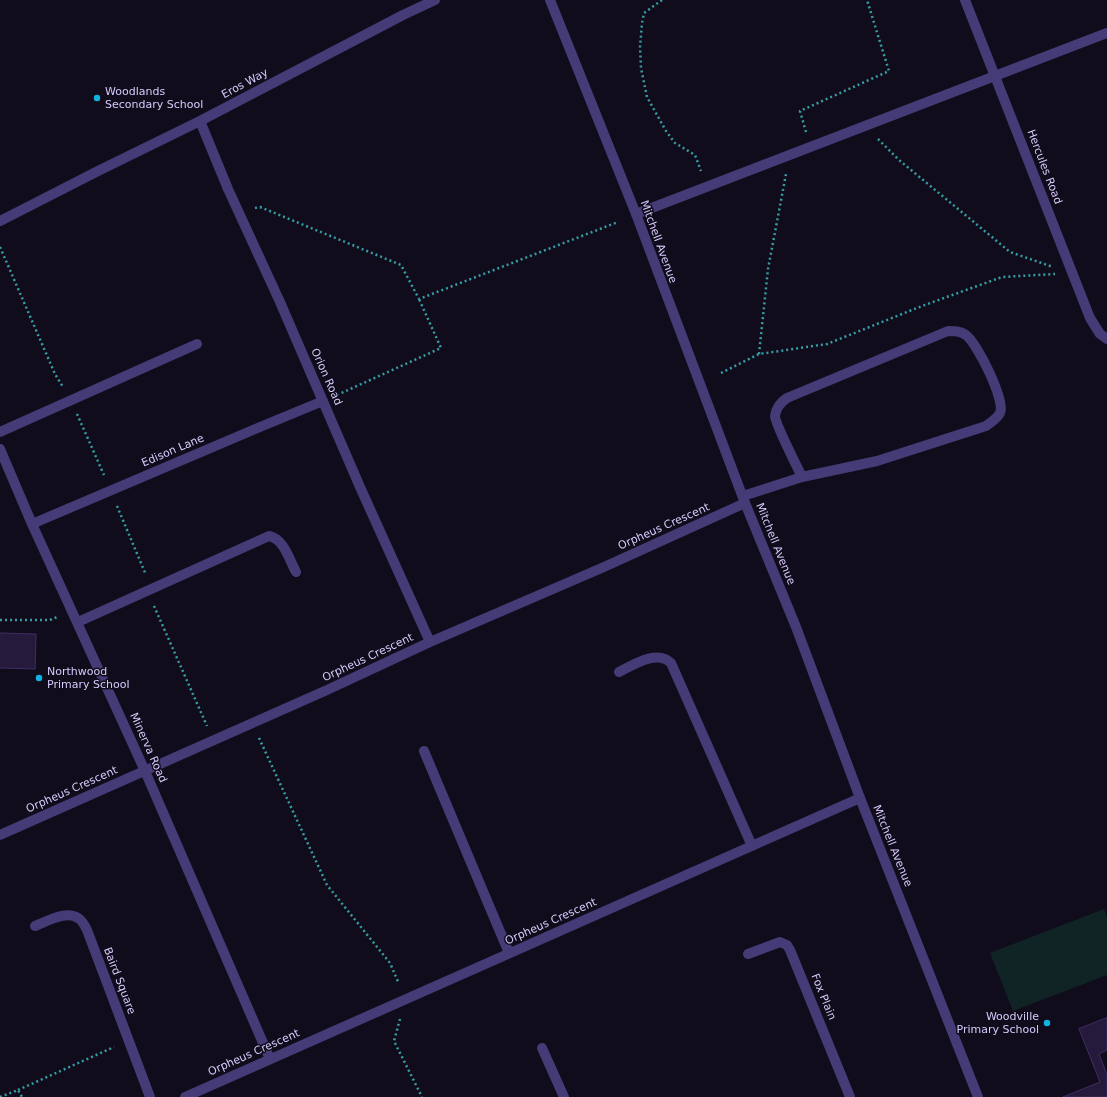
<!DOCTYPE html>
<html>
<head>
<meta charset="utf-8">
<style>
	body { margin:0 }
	canvas { display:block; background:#110c1b }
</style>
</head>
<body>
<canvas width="1107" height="1097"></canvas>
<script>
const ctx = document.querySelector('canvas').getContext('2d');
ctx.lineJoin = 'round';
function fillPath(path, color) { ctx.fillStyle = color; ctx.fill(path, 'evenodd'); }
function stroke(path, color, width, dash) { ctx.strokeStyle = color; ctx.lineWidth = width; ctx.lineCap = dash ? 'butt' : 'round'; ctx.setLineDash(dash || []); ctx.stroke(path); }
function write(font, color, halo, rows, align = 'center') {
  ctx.font = font + ' "DejaVu Sans",sans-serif'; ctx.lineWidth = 3; ctx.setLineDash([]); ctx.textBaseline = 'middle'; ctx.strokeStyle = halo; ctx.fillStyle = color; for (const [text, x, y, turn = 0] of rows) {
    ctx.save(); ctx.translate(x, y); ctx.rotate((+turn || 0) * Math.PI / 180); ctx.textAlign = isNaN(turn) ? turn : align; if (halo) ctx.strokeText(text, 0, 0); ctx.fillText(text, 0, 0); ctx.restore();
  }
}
fillPath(new Path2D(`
	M1104,909L1107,917V975L1013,1011L990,953Z`), '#102325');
const building = new Path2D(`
	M0,633L36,634L35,669L0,668Z
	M1107,1018V1050L1099,1054L1107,1075V1097H1063L1100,1082L1079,1029Z`);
fillPath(building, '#251a3b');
stroke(building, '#3f2d65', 1);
stroke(new Path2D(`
	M662,0L644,13L642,23L640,47L641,68L647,97L666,131L675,143L695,155L701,171
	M806,132L800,111L889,71L867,0
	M878,139L899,160L1010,252L1053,267
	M255,208L260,207L401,265L419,299L618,222
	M0,247L55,374L63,387
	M759,354L768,269L786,174
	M721,373L759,354L827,344L922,306L1002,277L1055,274
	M337,395L441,348L419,299
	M77,414L104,475
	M117,506L146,575
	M154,606L207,726
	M0,620H50L57,617
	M259,738L327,885L390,963L399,984
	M400,1019L394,1041L422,1097
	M18,1090L114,1047
	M0,1097L18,1090L22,1097`), '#359ea5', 2.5, [2, 3]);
stroke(new Path2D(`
	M743,496L802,477L877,461L986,426C991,422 997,419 1000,413C1006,401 977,343 966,335C960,331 955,331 948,331L787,398C781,402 776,408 775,416C775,424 797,466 802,477`), '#443b77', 10);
stroke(new Path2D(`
	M965,0L1090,318L1100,334L1107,339
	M200,121L228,189L280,302L360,487L430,642
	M636,214L1107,33
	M0,221L98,171L200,121L403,15L435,0
	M0,432L197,344
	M0,449L32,524L145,771L270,1059
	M32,524L260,427L323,401
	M78,622L269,536C284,539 289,559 296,572
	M619,672C633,665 657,649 671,663L752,846
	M424,751L509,953
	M0,835L327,690L430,642L604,567L745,503
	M35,926C46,922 66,910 78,918C82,920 85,926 87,930L150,1097
	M748,954L780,942L787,945L790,950L850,1097
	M542,1048L564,1097
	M185,1097L860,798`), '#443b77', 10);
stroke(new Path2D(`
	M550,0L636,214L745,503L796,627L860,798L978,1097`), '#443b77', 10);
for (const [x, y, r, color] of [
	[97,98,4,"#10b3e2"],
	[39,678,4,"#10b3e2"],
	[1047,1023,4,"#10b3e2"]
]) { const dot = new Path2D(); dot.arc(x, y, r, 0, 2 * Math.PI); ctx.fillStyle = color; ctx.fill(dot); stroke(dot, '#110c1b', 1.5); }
write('11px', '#d6cafb', '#110c1b', [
	["Eros Way",245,84,-28],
	["Hercules Road",1044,167,69],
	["Mitchell Avenue",658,242,70],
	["Orion Road",326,377,66],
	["Edison Lane",173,451,-23],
	["Orpheus Crescent",664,527,-24],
	["Mitchell Avenue",775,544,68],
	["Orpheus Crescent",368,658,-25],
	["Minerva Road",148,748,66],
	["Orpheus Crescent",72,790,-24],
	["Mitchell Avenue",892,846,68],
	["Orpheus Crescent",551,922,-24],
	["Baird Square",119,981,69],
	["Fox Plain",823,997,68],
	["Orpheus Crescent",254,1053,-24]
]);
write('11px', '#d6cafb', '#110c1b', [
	["Woodlands",105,92],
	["Secondary School",105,105],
	["Northwood",47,672],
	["Primary School",47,685],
	["Woodville",1039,1017,"right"],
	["Primary School",1039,1030,"right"]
], 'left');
</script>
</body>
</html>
